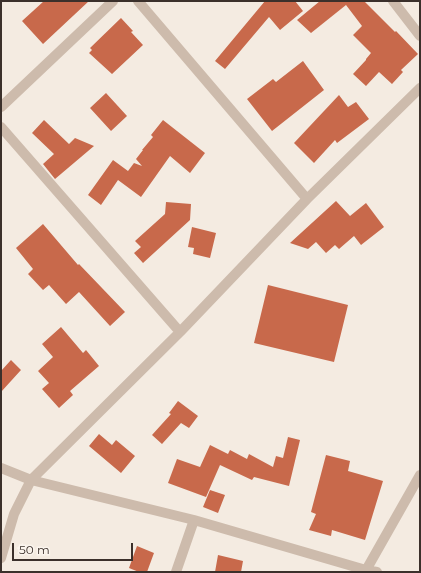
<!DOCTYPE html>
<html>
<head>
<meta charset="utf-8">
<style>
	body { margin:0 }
	#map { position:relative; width:421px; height:573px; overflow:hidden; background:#f4ebe1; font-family:Montserrat,sans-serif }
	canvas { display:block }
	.frame { position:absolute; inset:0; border:2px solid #3b302b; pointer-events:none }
	.scale { position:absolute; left:12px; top:543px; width:121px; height:18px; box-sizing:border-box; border:2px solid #3b302b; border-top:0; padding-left:5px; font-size:12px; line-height:14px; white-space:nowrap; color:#3b302b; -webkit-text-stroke:3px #fbf5ee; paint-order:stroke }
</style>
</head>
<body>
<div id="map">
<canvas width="421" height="573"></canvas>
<div class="frame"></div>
<div class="scale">50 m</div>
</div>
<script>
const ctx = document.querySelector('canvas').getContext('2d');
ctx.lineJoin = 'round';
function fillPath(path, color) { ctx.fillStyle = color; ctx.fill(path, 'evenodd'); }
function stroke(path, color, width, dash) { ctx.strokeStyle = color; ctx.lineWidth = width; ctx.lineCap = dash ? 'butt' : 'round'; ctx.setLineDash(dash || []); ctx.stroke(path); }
fillPath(new Path2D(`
	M44,1H89L43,44L22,21Z
	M265,1H295L303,11L280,30L269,17L225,69L215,61Z
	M320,1H364L395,32L396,31L418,54L401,70L403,72L392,84L379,72L366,86L353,74L366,60V59L371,53L353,35L362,26L346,5L311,33L297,20Z
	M121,18L133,31L131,32L143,45L112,74L89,53L92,50L90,48Z
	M303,61L324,90L272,131L247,99L273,79L276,82Z
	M106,93L127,116L111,131L90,108Z
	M339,95L348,107L356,102L369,119L337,143L335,140L314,163L294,143Z
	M44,120L69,144L75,138L94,146L55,179L43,164L54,154L32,133Z
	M163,120L205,153L190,173L170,156L141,197L118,180L101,205L88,195L113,160L128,171L134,163L142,166L136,159L143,150H142L153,137L151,135Z
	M336,201L350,216L366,203L384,227L361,245L354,236L339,249L335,245L326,253L316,242L308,249L290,243Z
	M166,202L191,204L190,220L143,263L134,253L141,247L135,241L165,214Z
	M43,224L78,265L79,264L125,312L110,326L79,292L66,304L49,285L43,290L28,274L33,269L16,248Z
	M192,227L216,233L210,258L193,254L194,248L188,247Z
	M268,285L348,305L334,362L254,343Z
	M61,327L83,353L86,350L99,366L70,391L73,395L59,408L42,389L49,383L38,371L53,357L42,344Z
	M11,360L21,370L1,392V371Z
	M178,401L198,416L189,428L181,423L162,444L152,435L171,414L169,413Z
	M99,434L112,445L116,440L135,456L121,473L89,446Z
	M288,437L300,440L289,486L254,477L252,480L220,465L206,497L168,483L177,459L200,467L210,445L228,454L230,450L247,459L249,454L273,467L276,456L283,458Z
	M326,455L350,461L348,471L383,481L365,540L332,530L331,536L309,530L316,514L311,512Z
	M210,490L225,495L218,513L203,507Z
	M137,546L154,553L147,572H139L129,568Z
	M218,555L243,561L241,572H215Z`), '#c8694b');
stroke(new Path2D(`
	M138,1L307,199
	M393,1L420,36
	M1,107L113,1
	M1,127L180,332
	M1,468L31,480L194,520L366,570L377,572
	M1,558L14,514L31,480L180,332L307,199L420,88
	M176,572L194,520
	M365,572L420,475`), '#cdbbac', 10);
</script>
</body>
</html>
